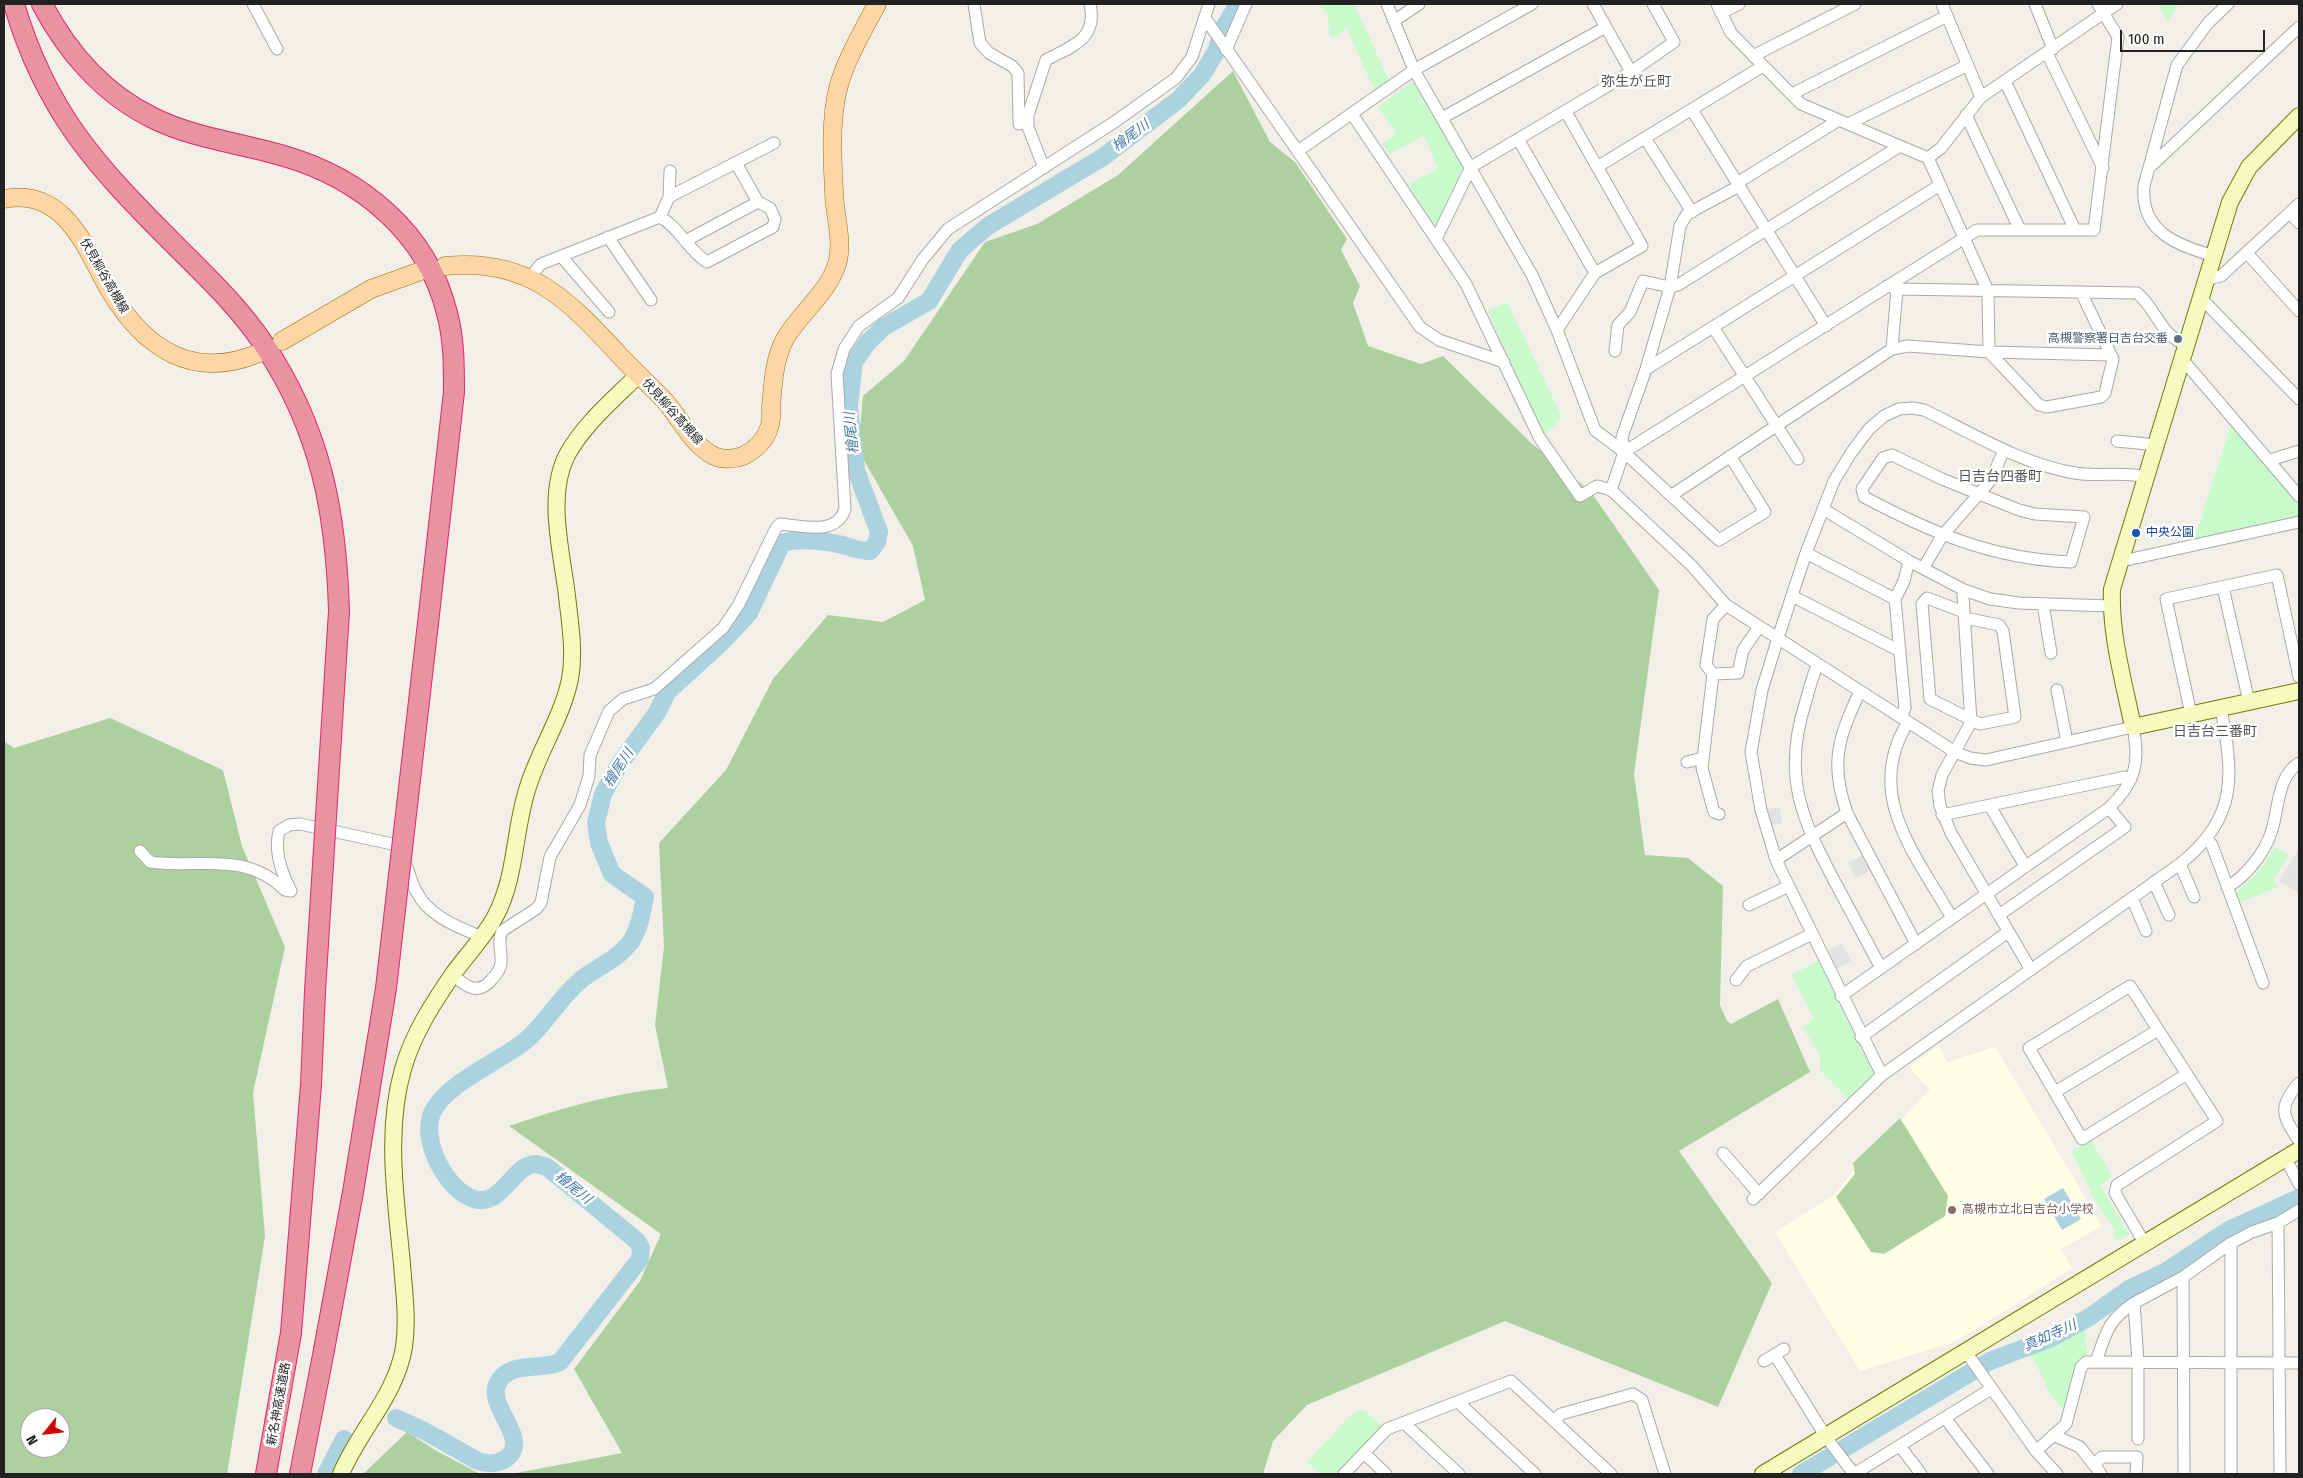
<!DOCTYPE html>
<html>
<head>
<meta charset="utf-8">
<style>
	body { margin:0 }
	#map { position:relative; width:2303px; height:1478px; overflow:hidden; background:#f2efe9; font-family:"Fira Sans Condensed",sans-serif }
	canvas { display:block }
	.frame { position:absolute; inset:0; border:5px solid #222; pointer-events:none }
	.north { position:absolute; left:20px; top:1408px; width:50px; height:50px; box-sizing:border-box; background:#fff; border:1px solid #a7a7a7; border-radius:50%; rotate:241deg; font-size:14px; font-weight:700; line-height:20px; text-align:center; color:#222 }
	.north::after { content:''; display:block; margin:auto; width:18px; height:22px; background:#d40000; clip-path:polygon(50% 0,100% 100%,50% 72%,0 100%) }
	.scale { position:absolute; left:2120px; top:30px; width:145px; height:22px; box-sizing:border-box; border:2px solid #222; border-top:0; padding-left:6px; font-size:15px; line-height:18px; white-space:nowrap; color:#222; -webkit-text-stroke:4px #fff; paint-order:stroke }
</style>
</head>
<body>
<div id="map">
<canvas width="2303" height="1478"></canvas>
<div class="frame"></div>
<div class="north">N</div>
<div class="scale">100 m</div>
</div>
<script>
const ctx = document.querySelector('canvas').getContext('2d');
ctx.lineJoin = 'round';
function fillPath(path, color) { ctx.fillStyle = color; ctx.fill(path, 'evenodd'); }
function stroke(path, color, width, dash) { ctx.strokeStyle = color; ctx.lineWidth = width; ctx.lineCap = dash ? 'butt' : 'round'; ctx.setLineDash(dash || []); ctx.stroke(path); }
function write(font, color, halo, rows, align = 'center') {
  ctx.font = font + ' "Fira Sans Condensed","Noto Sans JP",sans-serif'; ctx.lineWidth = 5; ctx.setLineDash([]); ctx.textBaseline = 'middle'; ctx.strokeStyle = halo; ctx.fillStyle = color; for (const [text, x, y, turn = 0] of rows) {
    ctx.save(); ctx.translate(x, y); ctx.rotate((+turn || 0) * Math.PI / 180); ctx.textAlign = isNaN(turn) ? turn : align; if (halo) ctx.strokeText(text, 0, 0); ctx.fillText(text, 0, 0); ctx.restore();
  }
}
fillPath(new Path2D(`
	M1939,1045L1947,1062L1995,1047L2102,1226L2061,1249L2072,1268L1970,1333L1951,1343L1860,1371L1775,1232L1836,1194L1853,1171L1854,1164L1882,1140L1930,1090L1909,1067Z`), '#ffffe5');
fillPath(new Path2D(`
	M1233,71L1270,142L1295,162L1347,239L1341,250L1360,286L1353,303L1368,346L1421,364L1443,356L1531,443L1591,492L1659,590L1634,774L1645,855L1688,858L1723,886L1720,1005L1727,1021L1731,1024L1778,999L1810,1072L1679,1151L1772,1283L1718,1407L1505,1321L1307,1405L1273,1441L1263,1474H511L622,1453L574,1369L640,1281L661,1234L509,1126C561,1108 613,1093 668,1088L655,1025L664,947L659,843L726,770L773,679L828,615L883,622L925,600L913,546L858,450L863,396L904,361L985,242L1037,224L1118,175Z
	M110,718L223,770L242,846L285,947L253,1093L265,1236L227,1474H4V741L14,748ZM30,1418H60V1448H30Z
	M1900,1118L1948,1196L1945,1216L1884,1254L1871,1252L1836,1197L1855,1174L1853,1163Z
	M407,1432L435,1450L480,1474H363Z`), '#add19e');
fillPath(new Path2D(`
	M1319,4H1354L1389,80L1374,90L1347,29L1333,38L1329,34L1328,15Z
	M2158,4H2179L2168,21Z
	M1410,83L1415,84L1462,164V169L1439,223L1432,224L1408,184L1438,169L1424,136L1389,154L1382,143L1396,134L1378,107Z
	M1507,302L1562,417L1546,434H1542L1488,311Z
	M2232,422L2299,502V516L2194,540Z
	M2275,847L2289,855L2273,879L2278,887L2238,903L2235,895L2260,870Z
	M1820,960L1875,1074L1874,1077L1851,1101L1820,1070V1055L1803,1028L1814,1019L1792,975Z
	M2091,1140L2111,1174L2110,1178L2100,1185L2129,1234L2118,1241L2113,1233L2116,1231L2094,1199L2072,1151Z
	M2085,1324L2087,1354L2078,1360L2064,1412L2044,1385L2046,1383L2030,1354L2051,1344Z
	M1363,1409L1382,1426L1337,1474H1320L1307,1462L1353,1413Z`), '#c8facc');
fillPath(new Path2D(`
	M1780,808L1782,824L1770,826L1766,809Z
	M2297,852L2299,854V893L2279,881Z
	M1863,855L1871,870L1856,878L1848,863Z
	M1842,943L1851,961L1835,970L1825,952Z`), '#e2e2e2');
fillPath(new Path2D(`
	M2063,1188L2081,1219L2062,1230L2044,1199Z`), '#aad3df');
stroke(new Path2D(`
	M396,1418C415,1426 433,1435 451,1446C460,1450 469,1457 478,1461C488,1465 502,1464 510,1455C528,1433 479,1401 502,1377C516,1362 543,1370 560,1362L640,1259L641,1248L637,1241L547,1167C544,1166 540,1165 537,1164C514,1162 502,1208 474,1199C446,1190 419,1139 433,1111C447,1084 495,1063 520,1045C544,1028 558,998 582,979C598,967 620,958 632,940C640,926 642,912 645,897L612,874L599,843L596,823L603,794L619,765L656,714L668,691L721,643L749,613L782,543C800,538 825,541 843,545C853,548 859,551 870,551L877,542L879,532L856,470L849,406L854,362L868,342L884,327L929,301L960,250L988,226L1103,157L1178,100L1202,75L1217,50L1222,31L1238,4
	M326,1474L344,1439
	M1801,1474L1990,1361L2051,1338L2088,1318L2129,1289L2165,1272L2227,1231L2299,1198`), '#aad3df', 18);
const street = new Path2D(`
	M253,4L277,49
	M974,4L980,43L989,53L1012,66L1018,73L1019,124L1028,122
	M1387,4L1414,70L1532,275L1557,330L1595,430L1624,452L1719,540L1765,512L1730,456
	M1593,4L1631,72
	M1717,4L1731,33L1801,104L1928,158L1988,291L1989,352L2039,405L2047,407L2101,397L2105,393L2113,359L2111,355
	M1942,4L1981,97
	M2035,4L2053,49
	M1721,13L1739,4
	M1205,18L1420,327L1439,340L1504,362
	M1394,21L1419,4
	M1226,50L1246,4
	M2047,53L2103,168
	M1753,56L1855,4
	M2005,81L2075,230
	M1792,94L1947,16
	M1692,110L1826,326
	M1352,114L1466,284L1539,437L1580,496L1597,486L1611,490
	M1966,115L2020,230
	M1442,118L1606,27
	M1848,124L1968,65
	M1645,138L1692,212
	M1518,139L1595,273
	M1298,151L1414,70L1532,4
	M1928,158L1941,148L1981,97L2117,4
	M2151,166L2299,27
	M1597,167L1763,66
	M1044,168L1028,127V115L1046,60C1072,46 1098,39 1090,4
	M1737,183L1839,120
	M1739,186L1687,214L1680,226L1670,287L1646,369L1622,437L1624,452L1611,490L1692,566L1726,605L1955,752L1970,758L1986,760L2133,727C2140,762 2136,782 2109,808L1841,996
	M669,197L774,143
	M2290,213L2299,223
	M660,217C680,228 688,250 707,262L773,227L775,219L770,208L758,202L736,163
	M608,237L651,300
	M1436,239L1471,167L1631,72L1674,42L1653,4
	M685,241L758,202
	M2247,253L2299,311
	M561,256L609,312
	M2215,256C2178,246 2140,232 2144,186L2177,65L2208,23L2228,4
	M529,278L541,264L660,217L669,197L670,171
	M2207,279L2221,276L2299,204
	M1887,286L1897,289L2137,293C2157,309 2160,337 2188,345
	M2201,298L2299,399
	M1713,327L1798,459
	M1557,330L1595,273L1642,246L1566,112
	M1892,349L1897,289
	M1615,351L1618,325L1630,312L1643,281L1670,287L1678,285L1900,146
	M2183,360L2299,496
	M1646,369L1940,185
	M2117,441L2157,445
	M1624,452L1977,230H2094L2118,37L2098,4
	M1892,455L1942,479L2019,510L2035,514L2084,517L2071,562C1993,559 1932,533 1864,497L1862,489L1883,458Z
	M2270,460L2299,451
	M1672,495L1892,349L1908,346L1989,352L2111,355L2081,292
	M1823,509L1909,561L1964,590L1990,599L2019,603L2111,606
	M1806,553L1895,599
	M2122,561L2299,522
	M1924,567L1942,536L1991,480L2004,450
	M2223,587L2249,702
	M1964,590L1963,596L1971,722L1942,775L1938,791L1940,806L1951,833L2031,970
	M1792,596L1900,651
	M2043,604L2051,653
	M1964,612L1927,598L1922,604L1930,699L1980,724L2015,717L2003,631L1999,625L1965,618
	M1818,664C1812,676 1809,691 1805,704C1782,777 1802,820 1836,884C1851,912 1866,940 1881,968
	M1713,674L1738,673L1743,650L1759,627
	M2057,690L2067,742
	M1860,691C1839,737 1829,762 1847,813L1916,944
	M2191,714L2166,599L2277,575L2299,677
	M1901,717L1905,708L1895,599L1904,581L1909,561
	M1908,722C1863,795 1916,855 1952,918
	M1687,762L1703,758
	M1990,806L2025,866
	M1719,814L1714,812L1702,768L1713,674L1706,665L1713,619L1726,605
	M1942,815L2125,777L2131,779
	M2207,839L2212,845L2263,983
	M140,851L150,862C200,869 244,850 285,890L291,891C282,874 274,851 279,831L289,825L300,824L397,845C407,860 408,876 416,891C429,917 458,927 482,937
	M1776,860L1847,813
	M2180,864L2194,897
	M2154,882L2169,915
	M2227,887C2246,877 2266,851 2272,830C2279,807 2277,777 2299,763
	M2132,898L2146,931
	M1749,905L1789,886
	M1999,915L2125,827L2109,808
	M453,975C466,987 479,996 492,979C496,975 501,968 501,962C502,951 497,941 502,931L536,909L541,903L550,857L580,805L589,776L590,755L609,711L623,699L654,689L723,628L739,604L776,528L780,524C803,526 837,536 845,509L837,374L844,349L859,326L898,298L923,259L948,229L1116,121L1176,78L1192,57L1209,4
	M1736,980L1747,966L1812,934
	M1861,1037L2008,932
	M1882,1075L1776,860L1761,810L1751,752L1762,690L1778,638L1806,553L1834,481L1851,453L1869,429L1884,416L1899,409L1912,408L1924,410C1972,433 2021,464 2075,473C2099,477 2123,471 2147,477
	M2299,1083C2277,1108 2283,1116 2299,1141
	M2055,1092L2158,1030
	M1723,1153L1759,1194
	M2286,1159L2299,1184
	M1753,1199L1882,1075L2180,864C2239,816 2233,776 2221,708
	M2278,1223L2280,1474
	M2231,1243V1474
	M2145,1244L2115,1193L2117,1185L2217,1121L2130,986L2029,1048L2082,1139L2187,1074
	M2183,1277L2184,1474
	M1966,1352L2036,1451L2057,1474
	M1775,1355L1826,1437L1854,1474
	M1764,1361L1784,1349
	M2096,1362C2106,1333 2107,1321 2134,1303
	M1458,1402L1535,1474
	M1945,1418L1988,1474
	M1554,1421L1561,1414L1633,1394L1642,1400L1665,1474
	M1404,1423L1459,1474
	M2053,1435L2080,1447L2101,1474
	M2138,1439V1363L2134,1303L2183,1277L2231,1243L2252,1232L2278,1223L2299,1210
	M1900,1446L1921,1474
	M2036,1451L2066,1424L2081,1367L2086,1362L2299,1363
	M1364,1453L1386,1474
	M2094,1465L2102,1457H2137L2136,1474
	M1344,1474L1387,1429L1511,1381L1611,1474
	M1854,1474L1991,1389`);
const secondary = new Path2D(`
	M2299,116L2249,167L2230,202L2112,589C2110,635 2124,682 2133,727L2299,691
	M341,1474C359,1430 396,1396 404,1347C408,1319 404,1292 402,1264C396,1200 385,1132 403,1069C413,1034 433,1003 453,974C467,955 484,937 495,917C516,879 514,831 527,790C538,752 562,718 570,679C575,652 570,623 567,596C562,553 546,496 567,455C584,424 613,400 638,375
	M1763,1474L2299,1150`);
const primary = new Path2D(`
	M4,199C66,187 86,250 110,291C144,348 193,381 259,353
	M445,266C530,257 569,301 622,358C636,373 651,386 665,401C680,418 692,445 714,456C722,460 735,459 743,456C755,450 765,441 769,428C772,422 771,413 771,407C773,384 774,359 785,339C800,313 828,293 837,264C844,241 834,214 834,191C832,152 829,106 844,70C853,47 866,25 877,4
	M282,341L371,289L418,272`);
const highway = new Path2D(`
	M14,4C46,113 97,167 175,245C207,277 240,308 265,346C321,431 336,512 339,611
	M42,4C67,52 104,94 153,118C193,138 240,143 284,156C360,178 427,232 447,313C454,339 454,365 454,392L428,623
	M266,1474L291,1333L311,1085L315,991
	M300,1474L324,1350`);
stroke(street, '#a9a9a9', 13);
stroke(secondary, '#707d05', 18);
stroke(primary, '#a06b00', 19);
stroke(highway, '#dc2a67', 22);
stroke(street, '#fff', 11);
stroke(secondary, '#f7fabf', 16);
stroke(primary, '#fcd6a4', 18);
stroke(highway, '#e892a2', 20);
const highwayBridge = new Path2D(`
	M315,991L339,611
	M324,1350L353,1192L386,988L428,623`);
stroke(highwayBridge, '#dc2a67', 22, []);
stroke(highwayBridge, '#e892a2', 20);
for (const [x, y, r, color] of [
	[2178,339,5,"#5c6f8a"],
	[2136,533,5,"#1a4fb4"],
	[1952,1210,5,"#8d6e63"]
]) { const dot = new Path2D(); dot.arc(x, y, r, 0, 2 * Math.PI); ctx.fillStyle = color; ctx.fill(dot); stroke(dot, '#fff', 2); }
write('12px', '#222', '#fff', [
	["伏見柳谷高槻線",104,276,60],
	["伏見柳谷高槻線",672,412,48],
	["新名神高速道路",279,1404,-80]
]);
write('12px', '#4e5e75', '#fff', [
	["高槻警察署日吉台交番",2168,339]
], 'right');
write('12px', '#164399', '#fff', [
	["中央公園",2146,533]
], 'left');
write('12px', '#785e54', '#fff', [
	["高槻市立北日吉台小学校",1962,1210]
], 'left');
write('14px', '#555', '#fff', [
	["弥生が丘町",1636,82],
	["日吉台四番町",2000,477],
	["日吉台三番町",2215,732]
]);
write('italic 14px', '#4a7aab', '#fff', [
	["檜尾川",1131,136,-37],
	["檜尾川",852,433,-96],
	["檜尾川",619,768,-57],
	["檜尾川",573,1188,39],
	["真如寺川",2050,1336,-24]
]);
</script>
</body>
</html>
